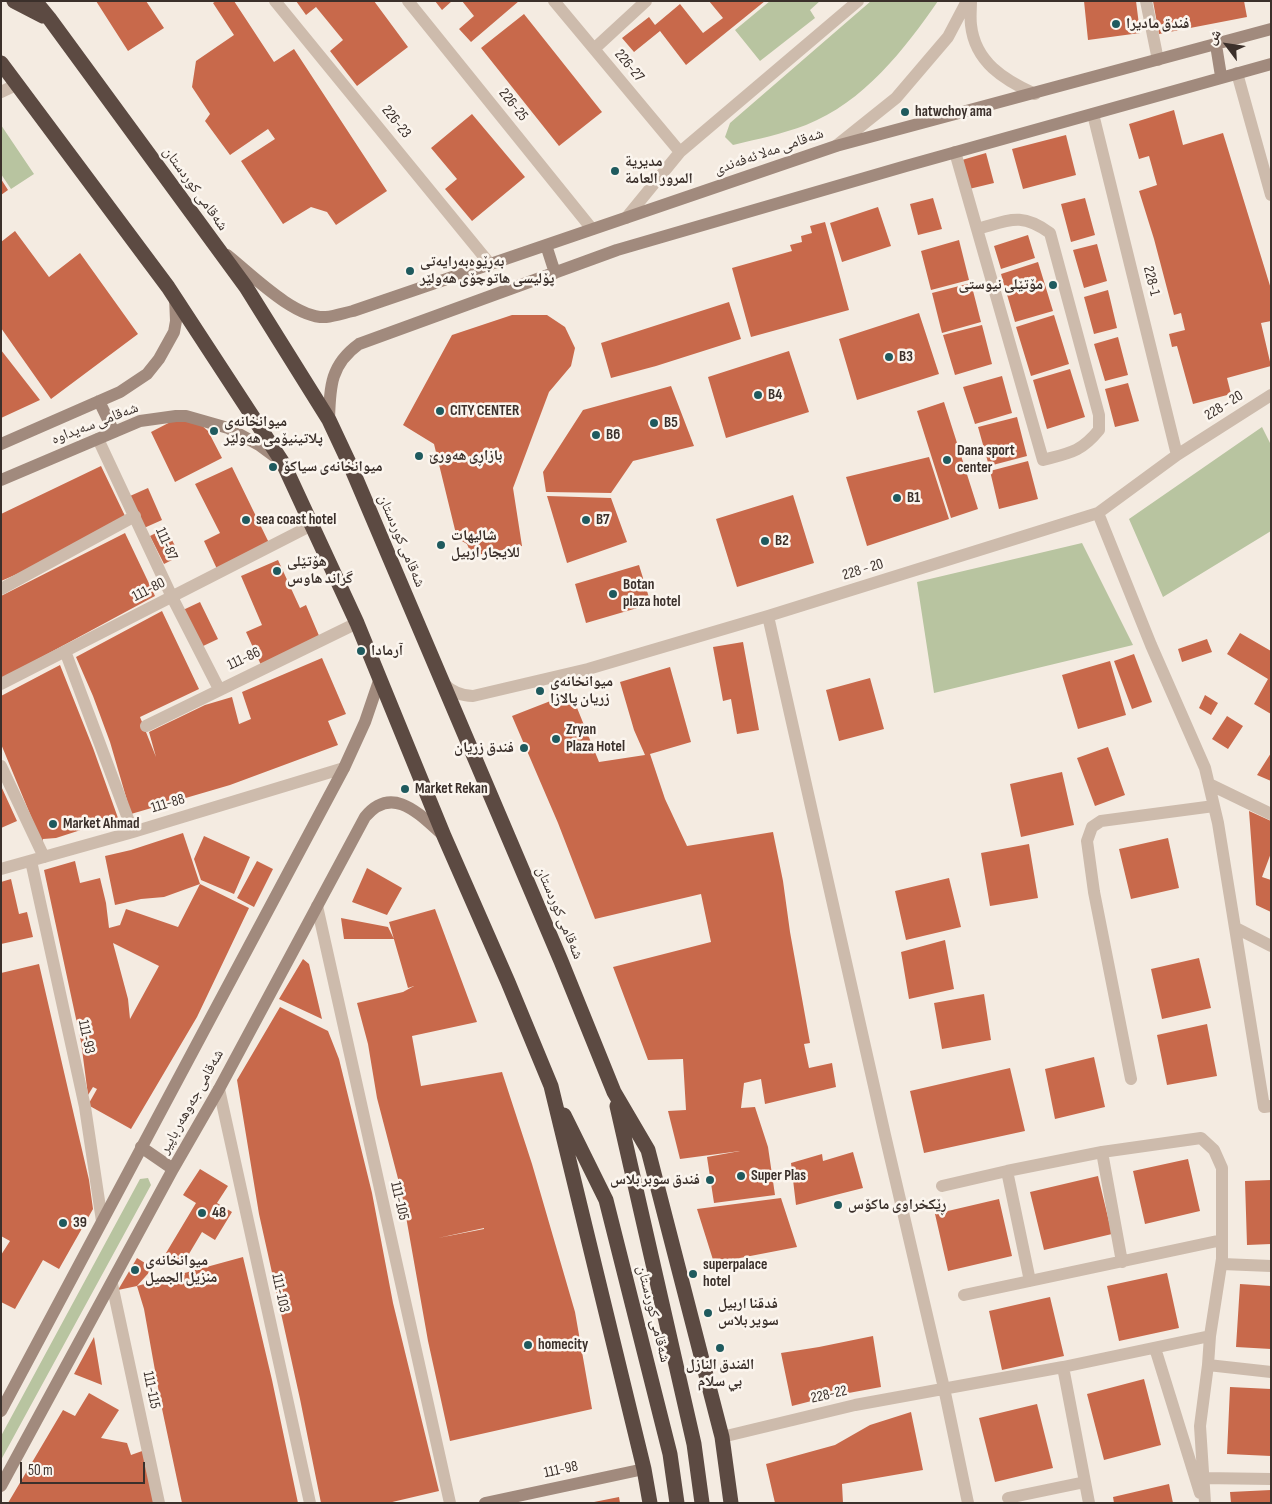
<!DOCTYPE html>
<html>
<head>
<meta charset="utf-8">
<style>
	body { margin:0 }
	#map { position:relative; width:1272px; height:1504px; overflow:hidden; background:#f4ebe1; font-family:"Sofia Sans Condensed","Noto Naskh Arabic",sans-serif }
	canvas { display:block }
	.frame { position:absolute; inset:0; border:2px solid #3b302b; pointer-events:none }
	.north { position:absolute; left:1202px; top:20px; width:50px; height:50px; -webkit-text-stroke:4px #fbf5ee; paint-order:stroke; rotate:301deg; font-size:14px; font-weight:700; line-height:20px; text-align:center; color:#3b302b }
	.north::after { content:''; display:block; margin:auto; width:18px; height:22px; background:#3b302b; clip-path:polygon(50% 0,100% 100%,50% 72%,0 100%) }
	.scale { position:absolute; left:20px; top:1462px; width:125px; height:22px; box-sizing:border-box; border:2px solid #3b302b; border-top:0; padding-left:6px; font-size:15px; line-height:18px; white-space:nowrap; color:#3b302b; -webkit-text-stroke:4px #fbf5ee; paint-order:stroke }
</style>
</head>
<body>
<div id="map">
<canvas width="1272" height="1504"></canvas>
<div class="frame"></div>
<div class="north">ش</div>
<div class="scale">50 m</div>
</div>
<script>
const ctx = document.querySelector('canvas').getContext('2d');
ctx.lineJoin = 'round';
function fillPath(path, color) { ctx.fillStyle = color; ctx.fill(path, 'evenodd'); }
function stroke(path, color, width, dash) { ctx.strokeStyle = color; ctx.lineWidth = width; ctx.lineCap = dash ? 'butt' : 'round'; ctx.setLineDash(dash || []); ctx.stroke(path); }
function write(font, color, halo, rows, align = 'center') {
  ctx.font = font + ' "Sofia Sans Condensed","Noto Naskh Arabic",sans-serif'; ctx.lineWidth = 5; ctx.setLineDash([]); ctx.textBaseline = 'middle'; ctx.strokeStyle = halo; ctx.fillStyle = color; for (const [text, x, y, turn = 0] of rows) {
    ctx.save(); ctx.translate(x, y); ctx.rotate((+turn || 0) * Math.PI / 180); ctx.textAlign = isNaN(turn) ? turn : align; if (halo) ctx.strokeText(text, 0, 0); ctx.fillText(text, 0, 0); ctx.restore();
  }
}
fillPath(new Path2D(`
	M770,1H820L810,10L815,18L760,61L735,30Z
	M871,1H938C904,50 864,102 806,125C782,134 758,139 733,145L725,137L730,123Z
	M1,125L34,174L11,189L1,174Z
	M1262,427L1271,445V531L1163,597L1129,519Z
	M1082,543L1133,645L934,693L917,582Z
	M148,1178L151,1185L1,1460V1436L140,1179Z`), '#b8c4a0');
fillPath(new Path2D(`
	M96,1H146L164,28L128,51Z
	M216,1H234L274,62L294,49L387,191L336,225L327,212L311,207L283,224L241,161L275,139L268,129L230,155L205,121L210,114L192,87L196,61L234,35L213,3Z
	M296,1H374L408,47L357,86L330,51L343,40L316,7L306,15Z
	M435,1H452L442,10Z
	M462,1H519L471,42L459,29L474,16Z
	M709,1H765L686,65L660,31L634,52L622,38L649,17L655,25L680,4L703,33L723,18Z
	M1084,1H1136L1140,33L1088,40Z
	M1153,1H1244L1247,17L1159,34Z
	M524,14L602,112L559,146L481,48Z
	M1174,110L1183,145L1223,133L1271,289V321L1261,323L1271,366L1227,378L1231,394L1193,404L1177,346L1172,347L1169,334L1185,330L1181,313L1174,315L1154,239L1139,191L1157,185L1149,156L1139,159L1129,124Z
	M472,114L525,177L472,221L445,189L457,179L431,148Z
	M1066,135L1076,175L1023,189L1012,149Z
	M986,153L994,183L969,189L962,160Z
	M1,179L8,190L1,195Z
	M933,198L942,229L918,235L910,204Z
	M1085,198L1095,235L1071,242L1061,204Z
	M878,207L891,246L842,262L830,223Z
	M825,222L849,310L751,337L732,268L792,251L790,245L802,242L801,236L812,233L810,226Z
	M15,231L49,277L80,253L138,334L51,399L1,328V242Z
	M1028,235L1035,258L1001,269L994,246Z
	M959,240L969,280L931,290L921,251Z
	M1097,244L1107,281L1084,288L1073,250Z
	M1038,262L1053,311L1015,322L1001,274Z
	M971,283L981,322L942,333L932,293Z
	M1108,290L1117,328L1094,334L1084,297Z
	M729,302L741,339L656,366L611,378L601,343Z
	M919,313L939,374L857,400L839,339Z
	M512,315H547L565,327L575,348L571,366L549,392L513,488L522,546L472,556L467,544L457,538L434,444L403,425L452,335Z
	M1054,315L1069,364L1031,376L1016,327Z
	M982,325L992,364L955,375L943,335Z
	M1118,337L1128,375L1105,381L1094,344Z
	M1,350L40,400L1,418Z
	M789,351L809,412L726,438L708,377Z
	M1070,369L1085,417L1047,429L1033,380Z
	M1002,376L1012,413L975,424L963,387Z
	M1128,383L1139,421L1115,427L1105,389Z
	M671,386L694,446L633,461L611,493L546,492L543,472L583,410Z
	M944,402L978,509L951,518L917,411Z
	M182,416L199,423L208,431L222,458L175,482L151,432Z
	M1017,417L1027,456L989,466L978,427Z
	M929,457L949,519L867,546L846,477Z
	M1028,461L1038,499L999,509L990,471Z
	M101,466L126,518L31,568L1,581V514Z
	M232,467L270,545L217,569L204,541L220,533L195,484Z
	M148,488L162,520L144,528L130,496Z
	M793,495L814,563L737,587L716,519Z
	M547,496L611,498L627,542L567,563Z
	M166,528L180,556L164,564L150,536Z
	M125,533L155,596L1,679V596Z
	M278,560L300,608L306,605L320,638L261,665L246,632L262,625L241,576Z
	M639,565L651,604L586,623L575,584Z
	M200,602L218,639L201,647L183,610Z
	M162,611L199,689L140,717L156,757L149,732L205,705L232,697L239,724L251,719L242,692L322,658L346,714L328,721L338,745L230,785L131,814L110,742L93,696L76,657Z
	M1240,633L1271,651V714L1254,704L1268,679L1227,654Z
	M1207,639L1212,652L1182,662L1178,649Z
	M743,642L759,730L737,734L731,699L723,701L713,647Z
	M1134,654L1152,702L1132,709L1114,661Z
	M1110,661L1126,715L1078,729L1062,675Z
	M60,665L93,748L118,818L56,838L43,839L42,843L1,744V696Z
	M670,667L691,742L650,754L665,799L687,846L773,832L783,881L790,932L810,1043L804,1044L809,1068L832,1063L836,1087L765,1104L761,1079L744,1083L741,1108L755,1107L768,1147L775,1195L714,1203L707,1157L740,1151L680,1159L668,1111L686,1110L683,1059L648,1060L613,967L711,942L701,894L595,919L558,823L512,716L571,693L599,762L645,755L634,730L620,682Z
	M870,678L884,729L839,741L826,690Z
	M1205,695L1218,703L1211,715L1199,708Z
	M1227,716L1243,726L1228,749L1212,739Z
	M1108,747L1125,795L1095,806L1077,758Z
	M1271,753V781L1257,775Z
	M1062,772L1074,825L1021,837L1010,784Z
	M1,786L17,821L1,828Z
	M1249,811L1271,821V853L1262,877L1271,880V912L1256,905Z
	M183,833L200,884L249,908L197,1017L131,1129L88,1105L97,1089L93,1087L88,1095L81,1042L44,870L75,861L80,883L100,878L106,903L109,928L120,925L126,909L178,927L200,884L164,897L141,899L115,905L105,856L131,850ZM113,943L159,966L130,1019L128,999Z
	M204,836L250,857L234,894L201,880L194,859Z
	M1168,838L1179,888L1131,899L1119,849Z
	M1029,844L1038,898L990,906L981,853Z
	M257,861L273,869L254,907L237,898Z
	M367,868L402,888L387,915L352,902Z
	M949,878L961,927L906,940L895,891Z
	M11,879L19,914L27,912L33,937L1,944V882Z
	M435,909L477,1022L412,1036L421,1086L502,1072L532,1164L575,1312L592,1409L450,1441L428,1341L402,1194L377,1098L368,1044L357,1003L403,992L414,986L408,988L389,922ZM484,1228V1229L438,1238Z
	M341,918L388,927L394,939H344Z
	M945,940L954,989L909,999L901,952Z
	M1199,958L1211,1008L1162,1019L1151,969Z
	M303,959L309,964L322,1019L279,999Z
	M39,964L89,1180L93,1209L59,1269L43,1260L15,1309L1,1302V1255L10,1241L1,1236V973Z
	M984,994L991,1040L942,1049L934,1003Z
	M280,1007L328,1031L339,1059L372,1193L393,1303L439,1491L388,1503H321L300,1399L259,1214L237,1080Z
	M1207,1024L1217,1076L1167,1085L1157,1035Z
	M1094,1057L1105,1107L1055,1119L1045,1069Z
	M1010,1068L1025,1131L924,1153L910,1091Z
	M853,1152L863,1188L796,1205L791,1163L822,1154L823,1161Z
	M1188,1159L1200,1211L1145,1224L1133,1171Z
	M200,1169L228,1186L217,1203L232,1212L215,1240L202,1232L183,1264L166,1253L196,1203L183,1195Z
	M1098,1176L1112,1234L1044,1250L1030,1192Z
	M1271,1180V1244L1247,1245L1245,1181Z
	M781,1198L797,1247L714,1263L697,1209Z
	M999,1199L1012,1256L948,1271L935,1214Z
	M243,1257L272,1380L298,1503H182L161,1404L144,1309L137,1286Z
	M137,1258L153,1268L137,1286L118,1290Z
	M1167,1273L1179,1328L1119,1341L1107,1286Z
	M1240,1284L1271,1286V1349L1236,1347Z
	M1050,1297L1064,1356L1002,1370L989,1311Z
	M873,1336L881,1387L827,1397L792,1406L781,1353L819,1347Z
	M94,1337L102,1385L74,1374Z
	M1144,1379L1161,1445L1104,1460L1087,1394Z
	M1230,1387L1271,1389V1456L1227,1454Z
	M89,1393L119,1410L101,1438L127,1443L131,1455L145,1450L155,1503H8L63,1410L75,1416Z
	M1037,1404L1053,1468L995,1482L979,1418Z
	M911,1412L923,1470L842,1484L843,1503H775L766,1464L835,1445L870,1425Z
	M1169,1484L1173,1503H1114L1113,1497Z
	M1271,1490V1503H1231L1230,1492Z
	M619,1497L620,1503H594V1502Z`), '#c8694b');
stroke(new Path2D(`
	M275,1L490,264
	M408,1L592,229
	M554,1L680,152
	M971,1C971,9 970,17 971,25C975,62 1004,80 1035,94
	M1146,1L1158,60
	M594,49L646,1
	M1237,73L1271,195
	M1,92L18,84
	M1093,114L1177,455
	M836,146L896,98L948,37L967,1
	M955,152L1043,460C1070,453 1081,452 1099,430V415L1050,233C1021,212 1010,220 977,229
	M626,218L680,152L858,1
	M98,439L172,597L219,689
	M1098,513L1151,645L1205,768L1218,823L1264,1107L1271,1106
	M1,589L135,516
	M768,616L885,1135L944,1388L968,1503
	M65,651L133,832
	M443,683C452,692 461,696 473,696L588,669L768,616L1098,513L1177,455L1271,395
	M1,684L312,525
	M146,726L357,623
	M1,766L44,857
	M1209,784L1271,814
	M31,861L85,1107L102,1221
	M1,869L133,832L344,768
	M317,906L450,1503
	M1236,928L1271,946
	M1131,1079L1094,892L1087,841L1092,827L1101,821L1214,806
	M219,1089L310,1503
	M1102,1152L1122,1262
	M942,1186L1007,1171
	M1222,1264L1271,1266
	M1030,1281L1007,1171L1102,1152L1201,1138L1214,1150L1222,1168V1259L1210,1336L1208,1365L1200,1426L1205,1503
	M112,1284L159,1503
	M964,1295L1222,1240
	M1155,1348L1200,1493
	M1208,1365L1271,1372
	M1063,1367L1089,1503
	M722,1437L855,1405L1063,1367L1210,1336
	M1203,1478L1271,1479
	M1008,1498L1085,1482`), '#cdbbac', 12);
stroke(new Path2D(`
	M1216,45L1221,76
	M546,245L555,273
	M227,255C251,274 295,319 326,317C335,316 344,313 353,311L836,146L1271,29
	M99,401L114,432
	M329,420C330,387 330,365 359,344L617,250L906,166L1271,64
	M1,444L120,392L147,374L159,359L174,332L176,321L175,297
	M1,480L140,421L176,416H186L228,428L259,445L278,459
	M141,1147L173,1169
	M1,1411L344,768L365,722L380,678
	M1,1486L173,1169L219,1089L365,817C393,783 421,816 444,836
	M485,1503L644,1469`), '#a18a7d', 12);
stroke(new Path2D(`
	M14,1L43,16
	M35,1L49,18L246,287L329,420L351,467L561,961L614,1092L648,1150L722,1437L731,1503
	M1,63L168,287L283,463L357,623L444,836L508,982L551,1086L644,1469L650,1503
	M617,1106L694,1444L702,1503
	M564,1115L606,1200L670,1454L677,1503`), '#5c4a42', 15);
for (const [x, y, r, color] of [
	[1116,24,5,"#1f5a5e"],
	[905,112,5,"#1f5a5e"],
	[615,171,5,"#1f5a5e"],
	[410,271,5,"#1f5a5e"],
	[1053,285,5,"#1f5a5e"],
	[889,357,5,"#1f5a5e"],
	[758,395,5,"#1f5a5e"],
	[440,411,5,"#1f5a5e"],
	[654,423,5,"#1f5a5e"],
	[214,431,5,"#1f5a5e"],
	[596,435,5,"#1f5a5e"],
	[419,456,5,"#1f5a5e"],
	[947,460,5,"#1f5a5e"],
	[273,467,5,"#1f5a5e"],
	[897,498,5,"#1f5a5e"],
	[246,520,5,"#1f5a5e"],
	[586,520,5,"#1f5a5e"],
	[765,541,5,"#1f5a5e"],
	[441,545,5,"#1f5a5e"],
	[277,571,5,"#1f5a5e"],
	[613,594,5,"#1f5a5e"],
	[361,651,5,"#1f5a5e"],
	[540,691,5,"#1f5a5e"],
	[556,739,5,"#1f5a5e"],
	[524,748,5,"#1f5a5e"],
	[405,789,5,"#1f5a5e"],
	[53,824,5,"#1f5a5e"],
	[741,1176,5,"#1f5a5e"],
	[710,1180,5,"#1f5a5e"],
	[838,1205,5,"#1f5a5e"],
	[202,1213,5,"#1f5a5e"],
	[63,1223,5,"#1f5a5e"],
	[135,1270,5,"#1f5a5e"],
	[693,1274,5,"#1f5a5e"],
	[708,1313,5,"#1f5a5e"],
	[528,1345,5,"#1f5a5e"],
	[720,1348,5,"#1f5a5e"]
]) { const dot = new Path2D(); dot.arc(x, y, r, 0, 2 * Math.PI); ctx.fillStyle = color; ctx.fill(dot); stroke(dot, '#fbf5ee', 2); }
write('bold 15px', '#3b302b', '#fbf5ee', [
	["فندق ماديرا",1126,24],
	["hatwchoy ama",915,112],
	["مديرية",625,162],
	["المرور العامة",625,179],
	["بەڕێوەبەرایەتی",420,262],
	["پۆلیسی هاتوچۆی هەولێر",420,279],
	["مۆتێلی نیوستی",1043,285,"right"],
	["B3",899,357],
	["B4",768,395],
	["CITY CENTER",450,411],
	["میوانخانەی",224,422],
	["پلاتینیۆمی هەولێر",224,439],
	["B5",664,423],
	["B6",606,435],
	["Dana sport",957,451],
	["center",957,468],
	["بازاڕی هەورێ",429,456],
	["میوانخانەی سیاکۆ",283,467],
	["B1",907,498],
	["sea coast hotel",256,520],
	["B7",596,520],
	["شاليهات",451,536],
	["للايجار اربيل",451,553],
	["B2",775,541],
	["هۆتێلی",287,562],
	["گراند هاوس",287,579],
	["Botan",623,585],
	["plaza hotel",623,602],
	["آرمادا",371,651],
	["میوانخانەی",550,682],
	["زریان پالازا",550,699],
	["Zryan",566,730],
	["Plaza Hotel",566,747],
	["فندق زريان",514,748,"right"],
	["Market Rekan",415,789],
	["Market Ahmad",63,824],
	["Super Plas",751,1176],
	["فندق سوبر بلاس",700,1180,"right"],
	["ڕێکخراوی ماکۆس",848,1205],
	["48",212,1213],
	["39",73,1223],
	["میوانخانەی",145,1261],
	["منزیل الجمیل",145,1278],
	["superpalace",703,1265],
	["hotel",703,1282],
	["فدقنا اربيل",718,1304],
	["سوير بلاس",718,1321],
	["homecity",538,1345],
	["الفندق النازل",720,1365,"center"],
	["بي سلام",720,1382,"center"]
], 'left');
write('15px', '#3b302b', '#fbf5ee', [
	["226-27",629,66,50],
	["226-25",513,105,51],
	["226-23",396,122,51],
	["شەقامی مەلا ئەفەندی",769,152,-19],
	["شەقامی کوردستان",195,189,54],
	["228-1",1151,281,76],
	["228 - 20",1224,406,-32],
	["شەقامی سەیداوە",95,424,-21],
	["شەقامی کوردستان",401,541,67],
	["111-87",166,544,66],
	["228 - 20",863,570,-17],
	["111-80",149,590,-27],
	["111-86",244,659,-25],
	["111-88",168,804,-17],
	["شەقامی کوردستان",559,913,67],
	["111-93",86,1037,78],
	["شەقامی جەوهەر باپیر",192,1102,-61],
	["111-105",399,1201,77],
	["111-103",280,1293,78],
	["شەقامی کوردستان",653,1314,76],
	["111-115",151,1390,78],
	["228-22",829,1395,-13],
	["111-98",561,1470,-12]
]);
</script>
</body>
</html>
